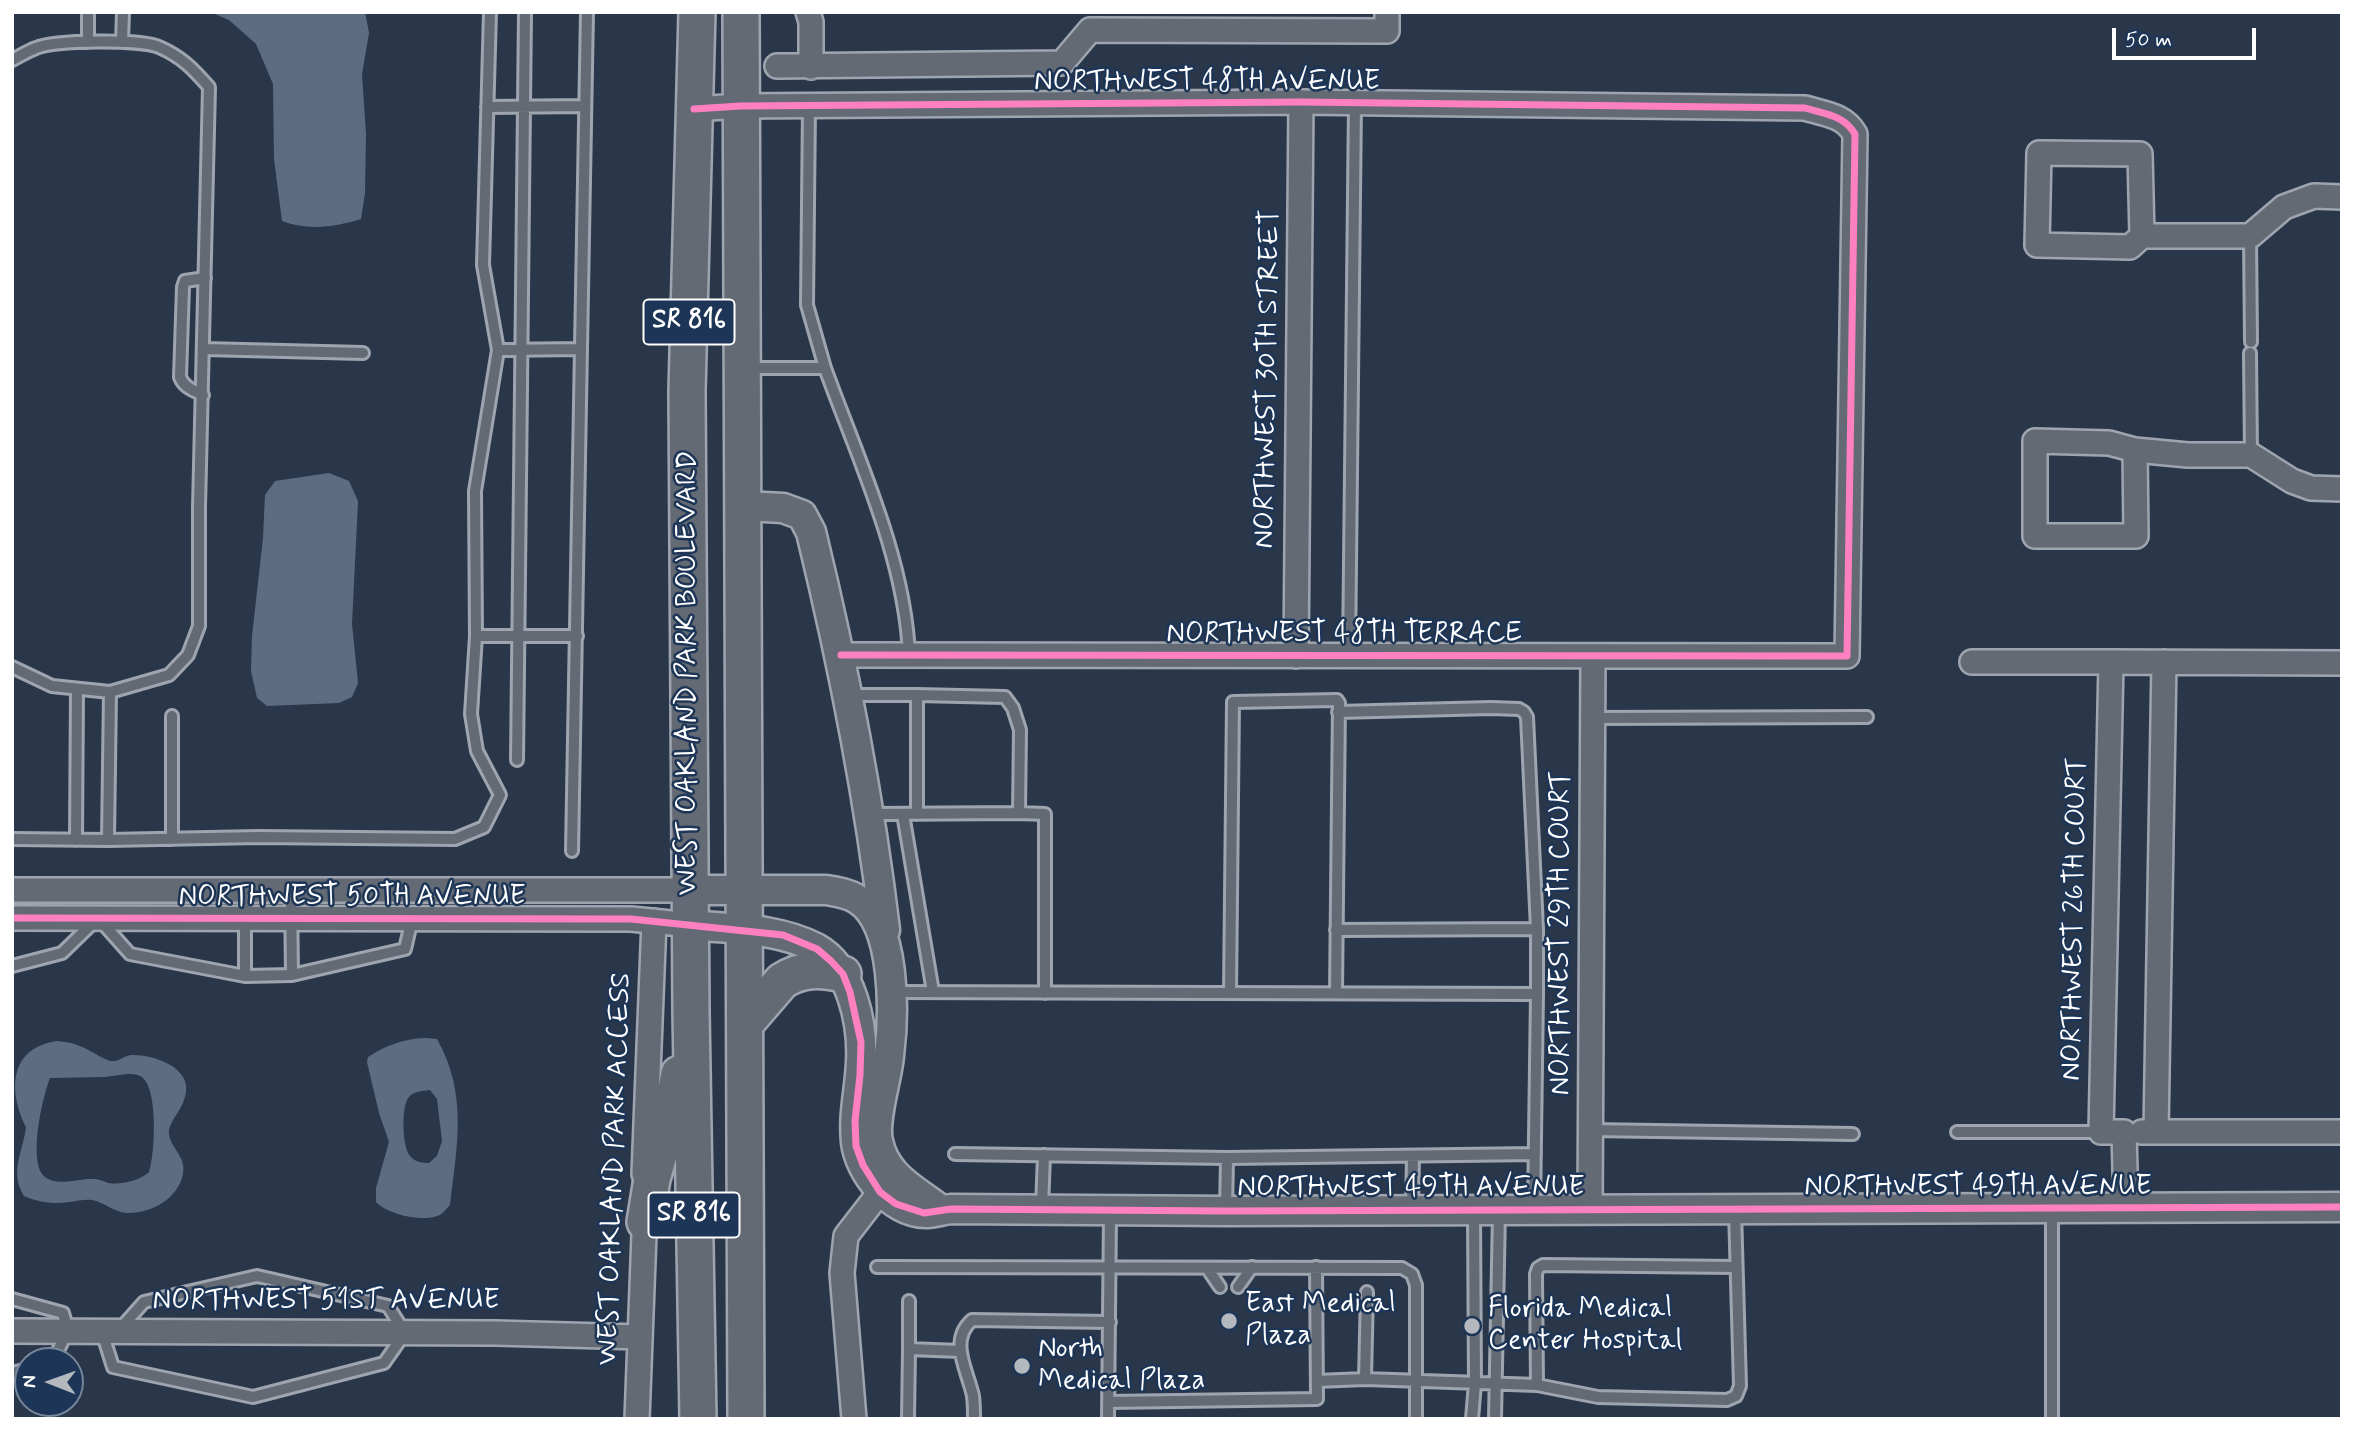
<!DOCTYPE html>
<html>
<head>
<meta charset="utf-8">
<style>
	body { margin:0 }
	#map { position:relative; width:2354px; height:1431px; overflow:hidden; background:#2a374a; font-family:Mynerve,sans-serif }
	canvas { display:block }
	.frame { position:absolute; inset:0; border:14px solid #fff; pointer-events:none }
	.north { position:absolute; left:14px; top:1347px; width:70px; height:70px; box-sizing:border-box; background:#1d3557; border:2px solid #77869a; border-radius:50%; rotate:271deg; font-size:19px; font-weight:700; line-height:28px; text-align:center; color:#fff }
	.north::after { content:''; display:block; margin:auto; width:24px; height:32px; background:#b4b9c0; clip-path:polygon(50% 0,100% 100%,50% 72%,0 100%) }
	.scale { position:absolute; left:2112px; top:28px; width:144px; height:32px; box-sizing:border-box; border:4px solid #fff; border-top:0; padding-left:9px; font-size:21px; line-height:24px; white-space:nowrap; color:#fff; -webkit-text-stroke:5px #1d3557; paint-order:stroke }
</style>
</head>
<body>
<div id="map">
<canvas width="2354" height="1431"></canvas>
<div class="frame"></div>
<div class="north">N</div>
<div class="scale">50 m</div>
</div>
<script>
const ctx = document.querySelector('canvas').getContext('2d');
ctx.lineJoin = 'round';
function fillPath(path, color) { ctx.fillStyle = color; ctx.fill(path, 'evenodd'); }
function stroke(path, color, width, dash) { ctx.strokeStyle = color; ctx.lineWidth = width; ctx.lineCap = dash ? 'butt' : 'round'; ctx.setLineDash(dash || []); ctx.stroke(path); }
function write(font, color, halo, rows, align = 'center') {
  ctx.font = font + ' Mynerve,sans-serif'; ctx.lineWidth = 5; ctx.setLineDash([]); ctx.textBaseline = 'middle'; ctx.strokeStyle = halo; ctx.fillStyle = color; for (const [text, x, y, turn = 0] of rows) {
    ctx.save(); ctx.translate(x, y); ctx.rotate((+turn || 0) * Math.PI / 180); ctx.textAlign = isNaN(turn) ? turn : align; if (halo) ctx.strokeText(text, 0, 0); ctx.fillText(text, 0, 0); ctx.restore();
  }
}
fillPath(new Path2D(`
	M210,12H365L369,33L362,74L366,134L365,193L361,219C335,227 308,231 282,221L274,159L273,84L256,44L229,20Z
	M329,473L349,481L358,501L352,624L358,683L352,697L339,703L267,706L257,698L251,671L252,636L263,538L265,495L275,481Z
	M425,1038L437,1039C468,1094 457,1146 450,1205C446,1209 442,1215 437,1216C421,1222 387,1214 376,1202V1188L389,1142L379,1113L367,1062L368,1057C387,1045 403,1039 425,1038ZM430,1090L437,1099L442,1141L437,1156L429,1163C421,1163 415,1162 410,1156C402,1147 401,1105 409,1097C414,1091 423,1091 430,1090Z
	M57,1041C70,1042 80,1045 92,1052C98,1055 105,1060 111,1061C118,1062 124,1056 131,1055C151,1054 190,1066 186,1092C184,1108 171,1119 169,1130C167,1146 187,1155 183,1174C178,1199 151,1214 126,1213C114,1212 104,1202 92,1200C85,1199 77,1201 70,1202C53,1204 40,1203 24,1196C9,1172 23,1152 26,1127C8,1091 9,1048 57,1041ZM127,1074C132,1074 139,1074 143,1078C158,1091 155,1154 149,1172C139,1181 121,1185 108,1183C103,1181 98,1179 93,1179C78,1178 58,1187 45,1177C27,1163 43,1095 50,1078L105,1077Z`), '#5c6d83');
const service = new Path2D(`
	M88,42V12
	M122,42L123,12
	M12,60C20,56 28,51 36,48C55,40 141,39 159,47C182,57 193,69 209,87L199,507V626L188,655L169,675L110,692L52,686L12,667
	M809,106L807,305L825,368
	M487,107L585,106
	M2250,236L2251,342
	M204,349L363,353
	M498,350L581,349
	M2250,353L2251,455
	M747,368H825C858,459 905,558 909,655
	M203,395C194,390 184,388 180,377L183,287L185,281L205,278
	M476,636H577
	M1349,656L1355,103
	M850,695H917
	M1338,712L1491,708L1519,709L1524,712L1527,717L1537,929
	M172,716V839
	M1592,718L1867,717
	M517,760L525,12
	M1019,813L1045,814V993
	M871,814L1019,813L1020,730L1013,708L1005,697L917,695V814
	M903,814L933,992
	M12,839L108,840L259,837L455,839L484,827L500,795L477,751L471,714L476,636L475,491L498,350L483,265L490,12
	M76,840L77,689
	M108,840L110,692
	M572,851L587,12
	M291,890L292,975
	M1336,930L1537,929V994
	M12,966L62,953L98,918L130,954L245,976L292,975L405,949L412,919
	M245,976V890
	M893,992L1537,994L1534,1209
	M1230,993L1233,702L1337,700L1339,703L1336,993
	M1590,1130L1853,1134
	M1957,1132H2101
	M955,1154L1227,1158L1535,1154
	M1042,1208L1044,1155
	M2052,1209V1419
	M1412,1210L1413,1157
	M1226,1211L1227,1158
	M877,1267L1402,1268L1412,1274L1416,1285V1419
	M1207,1268L1220,1287
	M1238,1287L1252,1267
	M12,1299L63,1313L68,1330L53,1361
	M102,1332L113,1367L253,1397L384,1363L405,1333L388,1306L257,1276L144,1302L119,1330
	M909,1349V1301
	M12,1373L28,1369
	M1365,1379L1367,1292
	M1317,1381L1365,1379L1537,1385L1598,1397L1727,1400L1736,1396L1740,1386L1735,1210
	M1537,1385L1536,1274L1538,1268L1543,1265L1736,1267
	M1108,1402L1317,1399L1316,1267
	M908,1419L909,1349L960,1351
	M974,1419C974,1411 974,1403 973,1396C968,1371 948,1341 972,1320L1110,1322
	M1108,1419L1110,1212
	M1472,1419L1475,1383L1474,1212
	M1495,1419L1499,1212`);
const minor = new Path2D(`
	M808,12L811,22V67
	M777,66L1062,63L1090,30L1387,31V12
	M694,109L740,106L1301,102L1805,108C1825,114 1844,115 1855,134L1847,656L841,655
	M2142,236L2140,154L2039,153L2037,245L2130,247L2142,236H2250L2284,207L2314,196L2342,197
	M2135,450L2136,536H2035V441L2109,443L2135,450L2188,455H2251L2292,481L2311,488L2342,489
	M1296,656L1301,102
	M1972,662H2111
	M12,890H691
	M12,918L631,919L691,925
	M2142,1132H2342
	M2156,1132L2164,662
	M644,1174L654,921
	M2126,1208L2124,1132H2101L2111,662L2342,663
	M1590,1210L1593,656
	M12,1331L495,1333L640,1337
	M637,1419L645,1208
	M854,1419L842,1273L846,1236L880,1192`);
const tertiary = new Path2D(`
	M744,506L783,508L802,515L811,532C843,663 869,796 885,930
	M691,890H826C837,892 847,893 857,899C897,923 894,1016 889,1056C887,1079 873,1120 878,1141C885,1177 916,1190 941,1210
	M691,925C732,929 778,928 816,948C852,968 863,1024 861,1062C860,1089 853,1114 856,1142C859,1172 892,1213 925,1213C933,1213 943,1210 951,1209L1226,1211L2342,1207`);
const primary = new Path2D(`
	M697,12L687,391L691,1012L698,1419
	M741,12L746,1419
	M745,1024L782,981C802,968 820,969 843,974
	M645,1222L652,1179L673,1105L679,1074`);
stroke(service, '#9fa5ae', 16);
stroke(minor, '#9fa5ae', 28);
stroke(tertiary, '#9fa5ae', 33);
stroke(primary, '#9fa5ae', 40);
stroke(service, '#636a74', 10);
stroke(minor, '#636a74', 23);
stroke(tertiary, '#636a74', 28);
stroke(primary, '#636a74', 35);
stroke(new Path2D(`
	M694,109L740,106L1301,102L1805,108C1825,114 1844,115 1855,134L1847,656L841,655
	M12,918L631,919L783,935L817,949L831,961L843,974L850,992L861,1042L860,1075L855,1121L856,1146L863,1165L880,1192L896,1204L924,1213L951,1209L1226,1211L2342,1207`), '#ff80c0', 7);
for (const [x, y, r, color] of [
	[1229,1321,9,"#b4b9c0"],
	[1472,1326,9,"#b4b9c0"],
	[1022,1366,9,"#b4b9c0"]
]) { const dot = new Path2D(); dot.arc(x, y, r, 0, 2 * Math.PI); ctx.fillStyle = color; ctx.fill(dot); stroke(dot, '#1d3557', 2.5); }
for (const [x, y, w] of [
	[689,322,91],
	[694,1215,91]
]) { const box = new Path2D(); box.roundRect(x - w / 2, y - 22.5, w, 45, 5); ctx.fillStyle = '#1d3557'; ctx.fill(box); stroke(box, '#fff', 2); }
write('bold 26px', '#fff', null, [
	["SR 816",689,322],
	["SR 816",694,1215]
]);
write('28px', '#fff', '#1d3557', [
	["NORTHWEST 48TH AVENUE",1207,83],
	["NORTHWEST 30TH STREET",1269,379,-89],
	["NORTHWEST 48TH TERRACE",1344,635],
	["WEST OAKLAND PARK BOULEVARD",689,673,-90],
	["NORTHWEST 50TH AVENUE",352,898],
	["NORTHWEST 26TH COURT",2076,919,-89],
	["NORTHWEST 29TH COURT",1562,933,-90],
	["WEST OAKLAND PARK ACCESS",616,1169,-88],
	["NORTHWEST 49TH AVENUE",1978,1188],
	["NORTHWEST 49TH AVENUE",1411,1189],
	["NORTHWEST 51ST AVENUE",326,1302]
]);
write('28px', '#fff', '#1d3557', [
	["East Medical",1245,1305],
	["Plaza",1245,1337],
	["Florida Medical",1488,1310],
	["Center Hospital",1488,1342],
	["North",1038,1350],
	["Medical Plaza",1038,1382]
], 'left');
</script>
</body>
</html>
